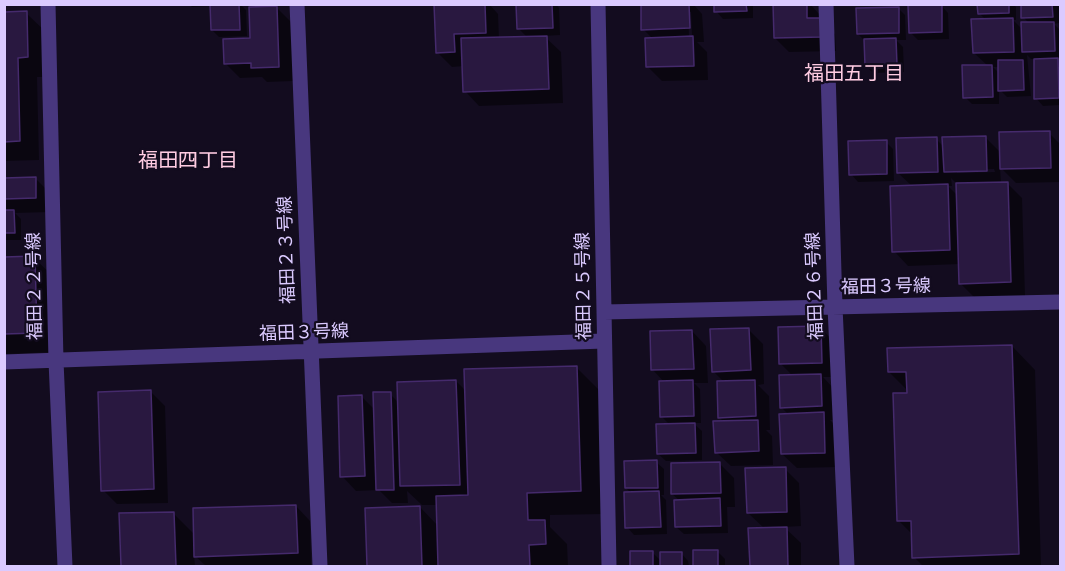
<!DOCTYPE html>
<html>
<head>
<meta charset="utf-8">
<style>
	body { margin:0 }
	#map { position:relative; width:1065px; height:571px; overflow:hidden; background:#130c1f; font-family:"PT Sans Narrow",sans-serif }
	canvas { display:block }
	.frame { position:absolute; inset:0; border:6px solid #dbcaff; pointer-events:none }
</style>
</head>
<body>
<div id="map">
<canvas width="1065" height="571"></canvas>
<div class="frame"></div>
</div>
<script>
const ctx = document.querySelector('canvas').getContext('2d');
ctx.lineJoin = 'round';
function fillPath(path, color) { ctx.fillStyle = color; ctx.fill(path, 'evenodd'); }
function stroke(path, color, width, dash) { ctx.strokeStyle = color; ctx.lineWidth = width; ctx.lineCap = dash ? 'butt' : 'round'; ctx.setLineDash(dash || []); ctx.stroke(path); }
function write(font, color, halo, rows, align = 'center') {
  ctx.font = font + ' "PT Sans Narrow","Noto Sans JP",sans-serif'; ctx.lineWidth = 4.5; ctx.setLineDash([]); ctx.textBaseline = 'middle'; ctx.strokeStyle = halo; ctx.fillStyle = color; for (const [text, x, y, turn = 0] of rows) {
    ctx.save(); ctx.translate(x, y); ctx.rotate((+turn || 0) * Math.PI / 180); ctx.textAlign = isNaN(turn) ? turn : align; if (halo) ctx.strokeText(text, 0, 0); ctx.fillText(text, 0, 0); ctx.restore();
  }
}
fillPath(new Path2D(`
	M189,4H277L274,5L291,22L293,81L267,82L262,77L240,78L225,63L252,39L250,5L242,6L246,10L247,36L219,37L212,30L211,6L192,7Z
	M436,4H489L498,14L499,39L528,38L519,29L517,4H556L559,8L560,35L544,36L561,52L563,103L479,106L465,91L464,66L452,67L437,52Z
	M642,4H693L702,14L704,42H697L707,52L708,80L662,81L648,67L653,39L643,29ZM688,12H691L692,35L689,36Z
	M716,4H753V18L723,19L716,11Z
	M774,4H810L820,15L821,20L835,34L836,51L789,52L775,38Z
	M922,4H940L948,13L949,39L918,40L911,33L924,6Z
	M979,4H1013L1016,7V20H1013L1022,29L1029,23L1023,17L1022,4H1059V23L1054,24L1060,30V58H1056L1060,63V105L1043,106L1036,98L1035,59H1031L1027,55L1031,96L1007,97L999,89V104H972L965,97L988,66L974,53L986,20L979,13ZM993,67H999L1000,74Z
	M898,8L905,15L906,40H896L903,47L904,72L873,73L866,66L865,41L858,34Z
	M4,13H26L46,32L47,77H37L39,160L4,161Z
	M1049,133L1060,144V182L1016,183L1000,167L1001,183H1007L1022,198L1025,296L975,298L960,283V264L908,266L894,251L912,186L898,173L936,139L944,147L985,137L1001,153ZM994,169L995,172L957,173V170ZM951,178L957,184L958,196L948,186H952Z
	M886,142L893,149L894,181L858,182L851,174Z
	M35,178L50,193V212L15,213L21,219V240H4V179Z
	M4,258H34L54,277L56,352L4,354Z
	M820,328L835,342L836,377H823L835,390L836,420H830L838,428L839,467L797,468L782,454L789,415L781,407L793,376L780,363Z
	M748,329L763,344L764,384L758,385L769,396L770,430H766L772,436L773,465L731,466L716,452L725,423L719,417L724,382L713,371Z
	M692,331L706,346L708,383H694L700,389L701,423H693L702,431V460L666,461L658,454L670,425L662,417L665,383L652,369Z
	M1012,346L1035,370L1041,566H923L914,557L913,535L898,520L908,391L889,372Z
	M576,367L600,391L604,514L550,515V527L567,544L568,566H368L366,509L420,507L438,526L437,505H422L407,491L408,503H392L379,490L356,491L342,476L362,397L375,410L390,394L399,403L456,381L466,391Z
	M150,391L165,406L168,503L117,504L103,490Z
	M656,462L664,469V495H661L666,500L667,534L634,535L627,527L632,494L626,488Z
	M719,463L734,478L735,507H727L728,533L684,534L676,527L680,501L672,494Z
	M785,469L799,483L801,526L784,527L801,543V566H751L750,530L765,529L748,513Z
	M296,506L310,521L311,566H206L194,555L195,566H122L121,515L174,514L195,535Z
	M717,551L725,559V566H695L694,552Z
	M652,552L662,562L681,553L688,561L689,566H632L631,553Z`), '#0007');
const building = new Path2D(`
	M210,4H239L240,30H211Z
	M434,4H485L486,33L454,34L455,52L436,53Z
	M516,4H552L553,28L517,29Z
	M641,4H689L690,28L641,30Z
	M714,4H746L747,11L714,12Z
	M773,4H807V18H821L822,37L774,38Z
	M942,4V32L909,33L908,5Z
	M977,4H1009V13L978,14Z
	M1021,4H1052L1053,17L1021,18Z
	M277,6L279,67L251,68V63L224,64L223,39L250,38L249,7Z
	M899,7V33L857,34L856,8Z
	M27,11L28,57L18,58L20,141L4,142V12Z
	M1013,18L1014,52L973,53L971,19Z
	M1021,22H1054L1055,51L1022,52Z
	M547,36L549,89L463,92L461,38Z
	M693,36L694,66L646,67L645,38Z
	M896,38L897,65L865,66L864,39Z
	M1058,58L1059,98L1034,99V59Z
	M998,60H1023L1024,90L998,91Z
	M962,65H992L993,97L963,98Z
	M1050,131L1051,168L1000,169L999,132Z
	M986,136L987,171L944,172L942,137Z
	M937,137L938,172L897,173L896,138Z
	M887,140V174L849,175L848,141Z
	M36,177V198L4,199V178Z
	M1008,182L1011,282L959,284L956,183Z
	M948,184L950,250L892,252L890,186Z
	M4,210H14L15,233H4Z
	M35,256L37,333L4,334V257Z
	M821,326L822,363L779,364L778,327Z
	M749,328L751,370L712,372L710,329Z
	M692,330L694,369L651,370L650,331Z
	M1012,345L1019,554L912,558L911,521H897L893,393H907L906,372H888L887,348Z
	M577,366L581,491L527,493L528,520H545L546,544L529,545L530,566H438L436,496L468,495L464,369Z
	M821,374L822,406L780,408L779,375Z
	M456,380L460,485L400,486L397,382Z
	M693,380L694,416L660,417L659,381Z
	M755,380L756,416L718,418L717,381Z
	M151,390L154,489L101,491L98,392Z
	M373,392H391L394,490H376Z
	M362,395L365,476L340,477L338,396Z
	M824,412L825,453L781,454L779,414Z
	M758,420L759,451L715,453L713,421Z
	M695,423L696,453L657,454L656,424Z
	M657,460L658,488H625L624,461Z
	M720,462L721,493L671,494V463Z
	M786,467L787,512L747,513L745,468Z
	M659,491L661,527L625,528L624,492Z
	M720,498L721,526L675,527L674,500Z
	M296,505L298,553L194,557L193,508Z
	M420,506L422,566H367L365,508Z
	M174,512L176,566H121L119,513Z
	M787,527L788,566H750L748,528Z
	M693,550H718V566H693Z
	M630,551H653V566H630Z
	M660,552H682V566H660Z`);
fillPath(building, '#291840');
stroke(building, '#452a6c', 1.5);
stroke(new Path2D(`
	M48,4L56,361L65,566
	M297,4L320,566
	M598,4L609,566
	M826,4L835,307L847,566
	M604,312L1060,302
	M4,362L604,341`), '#48377e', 15);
write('18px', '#dbcaff', '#130c1f', [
	["福田２３号線",287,250,-92],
	["福田２２号線",35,286,-91],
	["福田２５号線",584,286,-91],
	["福田２６号線",815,286,-92],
	["福田３号線",886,287,-1],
	["福田３号線",304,333,-2]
]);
write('20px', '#ffcce2', '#130c1f', [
	["福田五丁目",854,74],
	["福田四丁目",188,161]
]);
</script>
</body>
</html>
